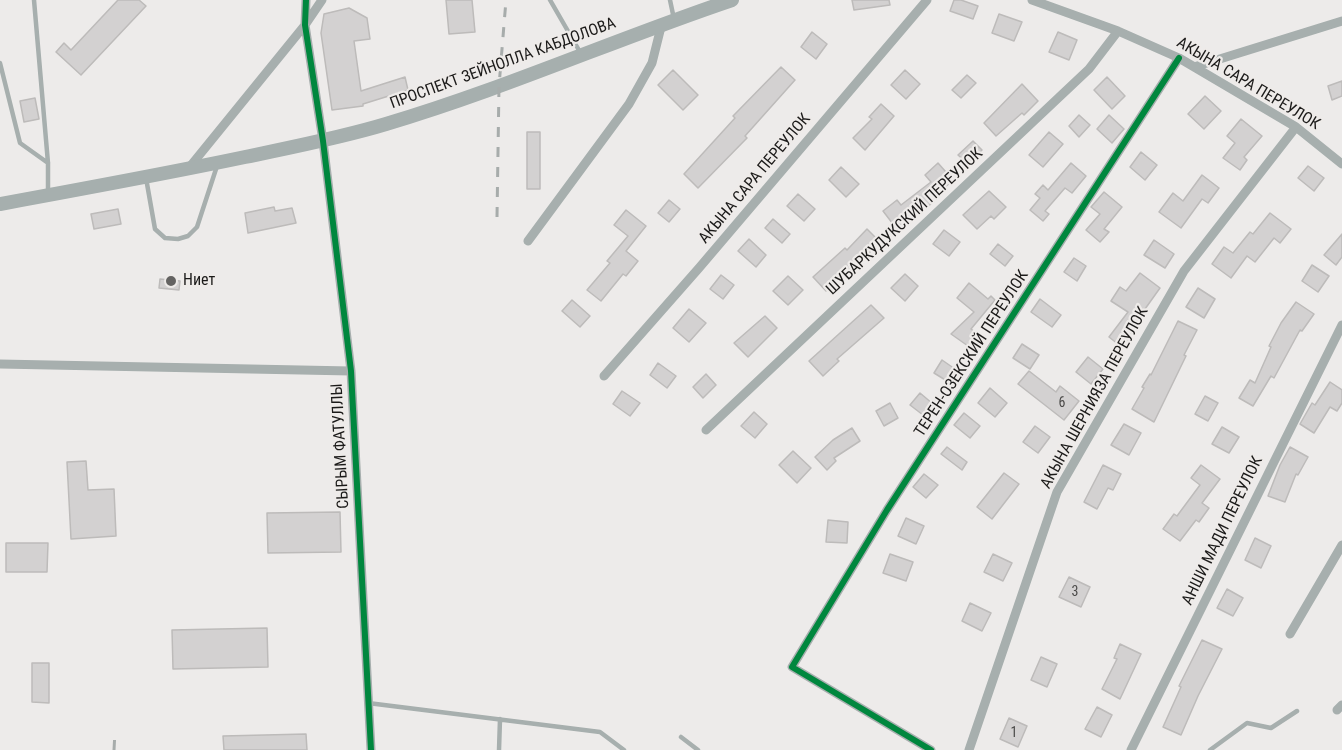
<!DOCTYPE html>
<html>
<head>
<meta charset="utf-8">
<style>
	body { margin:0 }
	canvas { display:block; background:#edebea }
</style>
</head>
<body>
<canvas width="1342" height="750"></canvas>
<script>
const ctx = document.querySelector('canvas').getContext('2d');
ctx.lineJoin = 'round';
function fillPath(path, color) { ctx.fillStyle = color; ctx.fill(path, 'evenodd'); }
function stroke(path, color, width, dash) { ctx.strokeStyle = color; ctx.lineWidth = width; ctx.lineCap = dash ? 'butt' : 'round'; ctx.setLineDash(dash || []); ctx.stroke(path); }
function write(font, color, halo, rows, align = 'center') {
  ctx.font = font + ' "Roboto Condensed",sans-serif'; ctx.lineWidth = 4.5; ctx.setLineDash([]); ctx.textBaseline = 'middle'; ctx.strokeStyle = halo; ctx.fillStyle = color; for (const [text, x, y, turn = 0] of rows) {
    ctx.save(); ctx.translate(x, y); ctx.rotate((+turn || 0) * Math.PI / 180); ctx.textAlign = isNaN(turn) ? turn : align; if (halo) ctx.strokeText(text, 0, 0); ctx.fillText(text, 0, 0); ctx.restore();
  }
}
const building = new Path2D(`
	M118,0H139L146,6L81,75L56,52L64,43L71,50Z
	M446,0H472L475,32L449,34Z
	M852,0H889L890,5L854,10Z
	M954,0H961L978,6L973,19L950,11Z
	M349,8L367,18L370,39L354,41L361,91L405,77L408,90L363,104V106L332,110L321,33L324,14Z
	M999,14L1022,22L1014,41L992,33Z
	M812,32L827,44L816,59L801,47Z
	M1058,32L1077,40L1069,60L1049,52Z
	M781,67L795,80L745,136L747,138L698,188L684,174L735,118L733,116Z
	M673,70L698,95L683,110L658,85Z
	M905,70L920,84L906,99L891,85Z
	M967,75L976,83L961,98L952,90Z
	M1107,77L1125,96L1112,109L1094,90Z
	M1342,81V96L1332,100L1328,86Z
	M1022,84L1038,101L1024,115L1022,113L996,136L984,123Z
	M1205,96L1221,111L1204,129L1188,114Z
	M35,98L39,119L24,122L20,101Z
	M881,104L894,116L865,150L853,138L872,119L869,117Z
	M1079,115L1090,125L1079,137L1069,126Z
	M1109,115L1124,129L1112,143L1097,129Z
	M1241,119L1262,136L1244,157L1247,160L1240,170L1223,158L1235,143L1227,136Z
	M527,132H540V189H527Z
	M1049,132L1063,144L1043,167L1029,155Z
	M973,141L982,150L968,164L958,155Z
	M1141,152L1157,165L1145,180L1130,167Z
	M938,163L953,180L932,199L934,202L896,228L883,211L897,200L901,205L931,182L925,175Z
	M1071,163L1086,176L1072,193L1065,188L1045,211L1049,214L1043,221L1030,210L1040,198L1035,194L1043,185L1048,190Z
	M1308,166L1324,178L1314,191L1298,178Z
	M841,167L859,184L846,197L829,180Z
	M1202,175L1219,188L1208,203L1202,199L1181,228L1159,212L1173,193L1183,201Z
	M989,191L1006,207L994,219L991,216L977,229L963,215Z
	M1104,192L1122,207L1104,229L1109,232L1100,242L1086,230L1100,214L1091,207Z
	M798,194L815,209L804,221L787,206Z
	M669,200L680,209L669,222L658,213Z
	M274,207L275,211L292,208L296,223L248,233L245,213Z
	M118,209L121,224L94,229L91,214Z
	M626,210L646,226L626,251L638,261L626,276L623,274L601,301L587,290L610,263L607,261L628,236L614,225Z
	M1270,213L1291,229L1280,243L1274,238L1255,262L1247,256L1231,278L1212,264L1224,247L1233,253L1250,232L1253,234Z
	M773,219L790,234L782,243L765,228Z
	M867,229L880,242L849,273L847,271L826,291L813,277L845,248L847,250Z
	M944,230L960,242L949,256L933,244Z
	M1342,234V257L1336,265L1324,255Z
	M749,239L766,255L756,267L738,251Z
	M1154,240L1174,254L1165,268L1144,255Z
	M998,244L1013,256L1005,266L990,254Z
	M1074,258L1086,266L1077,281L1064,272Z
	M1312,265L1329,276L1318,292L1302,281Z
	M1140,273L1160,288L1130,330L1134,333L1123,348L1109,337L1128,312L1111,301L1120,287L1126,291Z
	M905,274L918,286L905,301L891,288Z
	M721,275L734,285L723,299L710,289Z
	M788,276L803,290L788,305L773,291Z
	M160,279L180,281L179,290L159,288Z
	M969,283L988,299L991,296L995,300L971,329L978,334L968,346L951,334L974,312L957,298Z
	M1198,288L1215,299L1204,318L1186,307Z
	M1040,299L1061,315L1052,327L1031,312Z
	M572,300L590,316L580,327L562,311Z
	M1296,302L1314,314L1302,331L1300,330L1274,378L1271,376L1253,406L1239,398L1250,380L1255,383L1271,347L1269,346L1281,323Z
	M871,305L884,318L837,359L839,361L823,376L809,361Z
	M689,309L706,323L689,342L673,328Z
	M765,316L777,328L748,357L734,343Z
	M1178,321L1197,330L1184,355L1186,356L1154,422L1132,409L1144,388L1142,387L1150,374L1151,375Z
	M1022,344L1039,355L1030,369L1013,358Z
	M1088,357L1103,369L1091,384L1076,372Z
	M942,360L955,369L947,381L934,373Z
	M658,363L676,376L667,388L650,375Z
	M1029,371L1056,392L1060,386L1079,401L1064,420L1018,384Z
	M706,374L716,385L703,398L693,387Z
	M1330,382L1342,390V403L1337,411L1330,407L1314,433L1300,424L1312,403L1315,405Z
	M990,388L1007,403L995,417L978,403Z
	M622,391L640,403L630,416L613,404Z
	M920,393L933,404L923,415L910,405Z
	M1205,396L1218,403L1208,421L1195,414Z
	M890,403L898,418L884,426L876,411Z
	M754,412L767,424L755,438L741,426Z
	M964,413L980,426L970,438L954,425Z
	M1124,424L1141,433L1129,455L1111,445Z
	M1035,426L1050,437L1038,453L1023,442Z
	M1222,427L1239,437L1229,453L1212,444Z
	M852,428L860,441L834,458L836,461L827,470L815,457L833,440Z
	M947,447L967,462L962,470L941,454Z
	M1290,447L1308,457L1298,475L1296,474L1285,502L1268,496L1280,465Z
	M793,451L811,468L797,483L779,465Z
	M86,461L88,490L114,489L116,536L71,539L67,462Z
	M1103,465L1121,474L1113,490L1108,488L1097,509L1084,502Z
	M1201,465L1220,479L1202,503L1209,508L1199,522L1196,520L1180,541L1163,529L1174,514L1177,516L1200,485L1191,478Z
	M1004,473L1019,484L992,519L977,507Z
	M924,474L938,485L926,498L913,487Z
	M340,512L341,552L268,553L267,513Z
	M906,518L924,526L916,544L898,536Z
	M828,520L848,522L847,543L826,542Z
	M1255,538L1271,546L1261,568L1245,560Z
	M6,543H48L47,572H6Z
	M890,554L913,562L906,581L883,573Z
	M993,554L1012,563L1003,581L984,572Z
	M1069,577L1090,587L1081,607L1059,597Z
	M1227,589L1243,598L1233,616L1217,608Z
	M970,603L991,613L982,631L962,621Z
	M267,628L268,667L173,669L172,630Z
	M1202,640L1222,649L1198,696L1181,735L1163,727L1181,687L1179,686Z
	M1120,644L1141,654L1120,699L1102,689L1117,659L1114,658Z
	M1041,657L1057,664L1047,687L1031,680Z
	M32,663H49V703L32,702Z
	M1097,707L1112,715L1101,737L1085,729Z
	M1009,718L1027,726L1018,747L1000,739Z
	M306,734L307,750H224L223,736Z`);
fillPath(building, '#d3d1d1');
stroke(building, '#bdbbba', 1.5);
stroke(new Path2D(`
	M34,0L48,163V193
	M550,0L580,52
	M670,0L674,19
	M0,63L20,143L48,163
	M146,178L155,229L165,238L178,239L188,236L197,227L217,166
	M368,703L600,732L624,750
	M681,737L698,750
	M499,750L500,719
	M1210,750L1247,723L1271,728L1297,711`), '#a7afae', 4.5);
stroke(new Path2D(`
	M306,0L305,25L323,141L351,371L371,750
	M1032,0L1118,31L1179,58L1296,127L1342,164
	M1194,67L1342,21
	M188,169L305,25L322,0
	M528,241L629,104L652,63L662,23
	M0,364L351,371
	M604,376L699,268L927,0
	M706,430L1089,69L1118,31
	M1290,634L1342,545
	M1337,710L1342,705
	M931,750L792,667L887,510L1179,58
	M969,750L1057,492L1184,271L1296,127
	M1131,750L1342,325`), '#a7afae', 9);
stroke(new Path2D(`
	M0,204C82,189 164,174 245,157C292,147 340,138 386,124C504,89 616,39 732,0`), '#a6afae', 14);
stroke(new Path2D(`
	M497,217L499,86L506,0
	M114,750L115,731`), '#a7acab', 3, [10, 10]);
stroke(new Path2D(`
	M306,0L305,25L323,141L351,371L371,750
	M931,750L792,667L887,510L1179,58`), '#00873e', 6);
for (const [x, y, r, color] of [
	[171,281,6,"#646362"]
]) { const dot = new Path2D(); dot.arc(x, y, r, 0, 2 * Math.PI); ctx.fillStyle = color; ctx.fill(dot); stroke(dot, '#eeebe9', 2); }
write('14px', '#4b4a49', null, [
	["6",1062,403],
	["3",1075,592],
	["1",1014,733]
]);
write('16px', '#1b1a19', '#eeebe9', [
	["ПРОСПЕКТ ЗЕЙНОЛЛА КАБДОЛОВА",503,64,-20],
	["АКЫНА САРА ПЕРЕУЛОК",1248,84,31],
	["АКЫНА САРА ПЕРЕУЛОК",755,179,-50],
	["ШУБАРКУДУКСКИЙ ПЕРЕУЛОК",905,222,-43],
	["ТЕРЕН-ОЗЕКСКИЙ ПЕРЕУЛОК",972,354,-57],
	["АКЫНА ШЕРНИЯЗА ПЕРЕУЛОК",1095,398,-61],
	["СЫРЫМ ФАТУЛЛЫ",341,446,-93],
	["АНШИ МАДИ ПЕРЕУЛОК",1223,531,-64]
]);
write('16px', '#1b1a19', '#eeebe9', [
	["Ниет",183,281]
], 'left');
</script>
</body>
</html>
